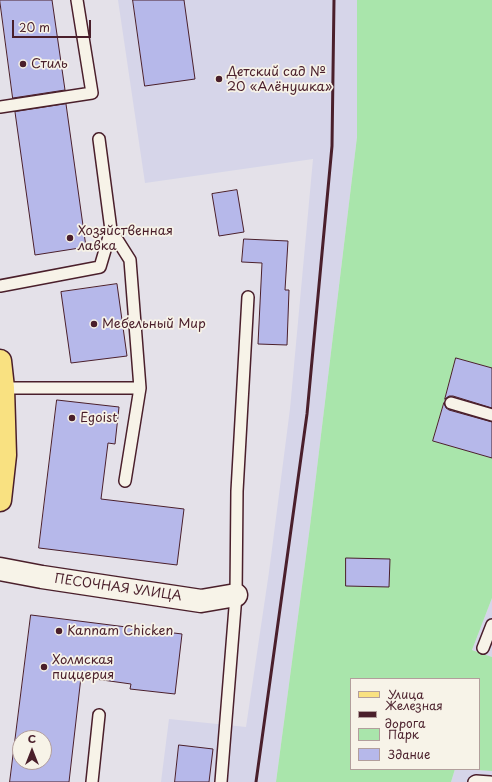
<!DOCTYPE html>
<html>
<head>
<meta charset="utf-8">
<style>
	body { margin:0 }
	#map { position:relative; width:492px; height:782px; overflow:hidden; background:#e4e1e9; font-family:"Playpen Sans",sans-serif }
	canvas { display:block }
	.legend { position:absolute; left:350px; top:678px; width:130px; height:92px; box-sizing:border-box; background:#f7f3e8; border:1px solid #b29e9c; margin:0; padding:5px 7px; list-style:none; font-size:12px; color:#4a1f2b }
	.legend li { display:flex; align-items:center; gap:8px; height:20px }
	.legend b { width:20px; border:1px solid #b29e9c }
	.north { position:absolute; left:12px; top:730px; width:40px; height:40px; box-sizing:border-box; background:#f7f3e8; border:1px solid #b29e9c; border-radius:50%; rotate:0deg; font-size:11px; font-weight:700; line-height:16px; text-align:center; color:#4a1f2b }
	.north::after { content:''; display:block; margin:auto; width:14px; height:18px; background:#4a1f2b; clip-path:polygon(50% 0,100% 100%,50% 72%,0 100%) }
	.scale { position:absolute; left:12px; top:20px; width:79px; height:18px; box-sizing:border-box; border:2px solid #4a1f2b; border-top:0; padding-left:5px; font-size:12px; line-height:14px; white-space:nowrap; color:#4a1f2b; -webkit-text-stroke:3px #f7f3e8; paint-order:stroke }
</style>
</head>
<body>
<div id="map">
<canvas width="492" height="782"></canvas>
<ul class="legend">
<li><b style="height:5px;background:#f9e181"></b>Улица</li>
<li><b style="height:5px;background:#4a1f2b"></b>Железная дорога</li>
<li><b style="height:11px;background:#a9e5ab"></b>Парк</li>
<li><b style="height:11px;background:#b6b8ea"></b>Здание</li>
</ul>
<div class="north">С</div>
<div class="scale">20 m</div>
</div>
<script>
const ctx = document.querySelector('canvas').getContext('2d');
ctx.lineJoin = 'round';
function fillPath(path, color) { ctx.fillStyle = color; ctx.fill(path, 'evenodd'); }
function stroke(path, color, width, dash) { ctx.strokeStyle = color; ctx.lineWidth = width; ctx.lineCap = dash ? 'butt' : 'round'; ctx.setLineDash(dash || []); ctx.stroke(path); }
function write(font, color, halo, rows, align = 'center') {
  ctx.font = font + ' "Playpen Sans",sans-serif'; ctx.lineWidth = 3.5; ctx.setLineDash([]); ctx.textBaseline = 'middle'; ctx.strokeStyle = halo; ctx.fillStyle = color; for (const [text, x, y, turn = 0] of rows) {
    ctx.save(); ctx.translate(x, y); ctx.rotate((+turn || 0) * Math.PI / 180); ctx.textAlign = isNaN(turn) ? turn : align; if (halo) ctx.strokeText(text, 0, 0); ctx.fillText(text, 0, 0); ctx.restore();
  }
}
fillPath(new Path2D(`
	M118,0H357V137L310,526L276,782H161L169,719L246,727L269,572L290,409L313,159L145,183Z
	M492,598V657L472,650Z
	M455,769L492,771V782H451Z`), '#d6d5e9');
fillPath(new Path2D(`
	M357,0H492V368L456,358L433,441L492,458V598L472,650L492,657V771L460,769H479V679H351V769H455L451,782H276L310,526L357,137Z`), '#a9e5ab');
const building = new Path2D(`
	M0,0H52L65,90L13,98Z
	M133,0H184L195,79L145,86Z
	M66,104L86,247L35,255L15,112Z
	M237,190L244,232L219,236L212,194Z
	M244,239L288,241L285,290H289L287,345L258,344L262,263L242,262Z
	M117,284L127,356L71,363L61,292Z
	M456,358L492,368V408L453,396H449L445,399Z
	M57,400L119,407L115,444L108,443L101,499L184,509L177,565L39,548Z
	M444,403L446,408L449,410L492,422V458L433,441Z
	M346,558L390,559L389,587L346,586Z
	M31,615L182,634L175,694L130,689L131,684L81,677L69,782H10ZM20,738H44V762H20Z
	M179,745L213,749L209,782H175Z`);
fillPath(building, '#b6b8ea');
stroke(building, '#4a1f2b', 1);
const service = new Path2D(`
	M0,107L92,93L77,0
	M111,230L130,260L140,388
	M0,286L100,267L111,230L99,139
	M3,388H140L125,481
	M451,403L492,415
	M483,648L492,625
	M92,782L99,715
	M221,782L236,595L237,491L248,297
	M474,782L476,781L490,782`);
const minor = new Path2D(`
	M0,569L42,577L201,601L236,595`);
const primary = new Path2D(`
	M0,361L3,388L5,455L0,500`);
stroke(service, '#4a1f2b', 14);
stroke(minor, '#4a1f2b', 25);
stroke(primary, '#4a1f2b', 25);
stroke(service, '#f7f3e8', 11);
stroke(minor, '#f7f3e8', 22);
stroke(primary, '#f9e181', 22);
stroke(new Path2D(`
	M256,782L307,414L332,146L334,0`), '#4a1f2b', 3);
for (const [x, y, r, color] of [
	[23,64,4,"#4a1f2b"],
	[219,79,4,"#4a1f2b"],
	[70,238,4,"#4a1f2b"],
	[94,324,4,"#4a1f2b"],
	[72,418,4,"#4a1f2b"],
	[59,631,4,"#4a1f2b"],
	[44,667,4,"#4a1f2b"]
]) { const dot = new Path2D(); dot.arc(x, y, r, 0, 2 * Math.PI); ctx.fillStyle = color; ctx.fill(dot); stroke(dot, '#f7f3e8', 1.5); }
write('13px', '#4a1f2b', '#f7f3e8', [
	["Стиль",31,64],
	["Детский сад №",227,72],
	["20 «Алёнушка»",227,87],
	["Хозяйственная",78,231],
	["лавка",78,246],
	["Мебельный Мир",102,324],
	["Egoist",80,418],
	["Kannam Chicken",67,631],
	["Холмская",52,660],
	["пиццерия",52,675]
], 'left');
write('13px', '#4a1f2b', '#f7f3e8', [
	["ПЕСОЧНАЯ УЛИЦА",118,588,8]
]);
</script>
</body>
</html>
